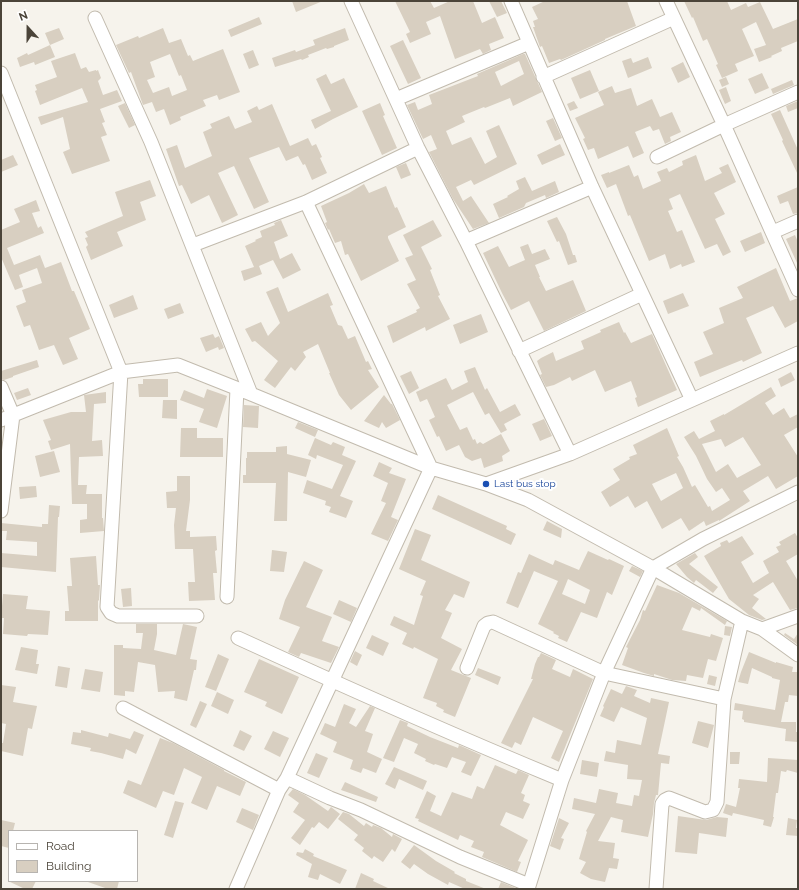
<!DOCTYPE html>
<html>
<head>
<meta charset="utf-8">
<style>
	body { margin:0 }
	#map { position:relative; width:799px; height:890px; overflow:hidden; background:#f6f3ec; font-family:Raleway,sans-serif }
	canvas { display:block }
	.frame { position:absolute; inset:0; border:2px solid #4b4439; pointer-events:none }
	.legend { position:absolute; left:8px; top:830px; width:130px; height:52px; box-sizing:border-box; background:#fff; border:1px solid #b7b4b0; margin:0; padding:5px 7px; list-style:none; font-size:12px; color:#4b4439 }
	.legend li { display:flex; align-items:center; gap:8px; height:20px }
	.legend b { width:20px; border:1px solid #b7b4b0 }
	.north { position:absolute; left:8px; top:8px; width:40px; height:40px; -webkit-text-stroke:3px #fff; paint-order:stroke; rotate:339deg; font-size:11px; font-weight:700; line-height:16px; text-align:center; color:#4b4439 }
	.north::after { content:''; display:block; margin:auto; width:14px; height:18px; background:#4b4439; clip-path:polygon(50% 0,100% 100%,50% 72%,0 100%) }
</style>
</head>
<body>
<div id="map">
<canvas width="799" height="890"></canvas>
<div class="frame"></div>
<ul class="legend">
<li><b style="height:5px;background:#fff"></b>Road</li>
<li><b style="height:11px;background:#d8cfc1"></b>Building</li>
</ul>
<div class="north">N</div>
</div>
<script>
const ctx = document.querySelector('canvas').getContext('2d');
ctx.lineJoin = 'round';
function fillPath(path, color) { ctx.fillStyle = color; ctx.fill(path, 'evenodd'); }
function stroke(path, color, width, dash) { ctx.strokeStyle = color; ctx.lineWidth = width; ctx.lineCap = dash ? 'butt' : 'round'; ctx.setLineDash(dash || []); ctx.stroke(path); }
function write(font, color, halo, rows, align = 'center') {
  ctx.font = font + ' Raleway,sans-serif'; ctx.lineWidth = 4; ctx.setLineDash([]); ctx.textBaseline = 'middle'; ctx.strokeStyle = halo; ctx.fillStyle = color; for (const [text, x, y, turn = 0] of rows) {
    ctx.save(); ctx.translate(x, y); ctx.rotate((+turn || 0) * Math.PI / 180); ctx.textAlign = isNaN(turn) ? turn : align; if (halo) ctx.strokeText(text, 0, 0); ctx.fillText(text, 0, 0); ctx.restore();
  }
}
fillPath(new Path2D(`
	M292,1H323L296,12Z
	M395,1H430L434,8L450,1H473L482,23L495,17L504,38L489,44L491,50L483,54L480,49L455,59L440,16L426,22L431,34L410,43L406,34L410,32Z
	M489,1H501L507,13L497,17Z
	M545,1H627L636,26L605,39V40L561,60L560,59L549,63L542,46L540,47L533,27H535L533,21L538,19L532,7Z
	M684,1H727L731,10L746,3L748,7L760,2L773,29L798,19V41L781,48L782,51L771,56L772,57L759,62L754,49L766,45L756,22L742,29L754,56L735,64L738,71L722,78L716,65L718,64L707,39L703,41L693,17L692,18Z
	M259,17L262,24L231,37L228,30Z
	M59,28L64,39L50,45L45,33Z
	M163,28L169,43L181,39L188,56L190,55L193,61L223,49L240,92L219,100L217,95L203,100L206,106L180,117L181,120L170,125L164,109L156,112L152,102L143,105L131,72L129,73L116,45L138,36L139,38ZM170,54L179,76L181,75L187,90L172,96L169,87L153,93L147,80L155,77L150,62Z
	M345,28L349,40L334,46V47L327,49L326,48L308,55L309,57L302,60L301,59L275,67L272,58L295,50L296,52L315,45L313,40Z
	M403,40L421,78L408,84L390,46Z
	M50,45L55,57L35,65L34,62L20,67L17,58L27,53L28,55Z
	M253,50L259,65L249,69L243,54Z
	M75,53L81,69L86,67L89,72L96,70V71L98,70L101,78L98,81L103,95L117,90L122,101L100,109L105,122L102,123L107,135L101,137L110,161L72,174L63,152L70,149L63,117L41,125L38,117L88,102L82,88L40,105L35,91L37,90L35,85L57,77L51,61Z
	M523,54H525L542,92L513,106L510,98L485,108L484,107L462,116L465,122L446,131L452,145L471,137L485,164L497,157L486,131L499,125L517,164L474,185L471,180L456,187L463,201L471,196L489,223L473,229L453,199L429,152L437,149L431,135L423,139L407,105L415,102L418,110L432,104L429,95L478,76L477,74ZM519,61L524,74L501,86L495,72Z
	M648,57L652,68L628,78L622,61L631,58L633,63Z
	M683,62L690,77L678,83L671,68Z
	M590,70L599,91L580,99L571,78Z
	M762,73L769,88L755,94L748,79Z
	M326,74L331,84L344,78L358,107L333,119L315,129L311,120L331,111L316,79Z
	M726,77L729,84L722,87L719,80Z
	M792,80L794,85L773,94L771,89Z
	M612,86L615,93L631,88L637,106L652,99L660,117L672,112L681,132L670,137L671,141L665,144L659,129L653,131L650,126L635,132L644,153L633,158L628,146L598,159L594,148L588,150L583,139L585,138L575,118L604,105L598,92Z
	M726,87L731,101L725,104L719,90Z
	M574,101L578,108L570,111L567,104Z
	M798,101V108L788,112L786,106Z
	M125,103L135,125L129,128L118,106Z
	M380,103L385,115L383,116L397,148L382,155L362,111Z
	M272,104L290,146L308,138L312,146L316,144L322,157L320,158L327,173L312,180L305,164L303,165L298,156L286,161L279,147L249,158L269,202L254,209L234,166L218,173L238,215L222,223L209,195L191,204L182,185L179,186L166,149L177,145L185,168L212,156L203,132L212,128L210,124L229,116L235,129L252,122L247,111L257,106L259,110Z
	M780,110L798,150V175L782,141L783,140L771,114Z
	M553,118L562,138L555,141L546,121Z
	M560,144L565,155L542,165L537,155Z
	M13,155L18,165L1,172V160Z
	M696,155L705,181L722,173L719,168L728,164L736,182L714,193L725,214L715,219L731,252L723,256L717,244L705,249L680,194L669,199L673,209L668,211L677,232L682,230L695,262L682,267L681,264L670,269L665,254L649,261L630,215L628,216L616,184L607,188L601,175L609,172V173L629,165L634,177L638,175L643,189L661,181L657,172L667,168L669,172L683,165L682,161Z
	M406,163L411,175L401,179L396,167Z
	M525,177L532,191L555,181L559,192L546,198L545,195L526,203L524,207L499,218L493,204L508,197L507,196L519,189L516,181Z
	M150,180L156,196L140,202L146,220L117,232L123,246L91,260L86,247L88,245L85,238L88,237L85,232L123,216L115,192Z
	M364,184L369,193L386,186L395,208L397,207L406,227L388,236V238L399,261L361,281L348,254L345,255L341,241L335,243L329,229L328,230L325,223L327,222L321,206L349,193Z
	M798,187V213L793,214L788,201L780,204L777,196Z
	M36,200L40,211L32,213L38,228L41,226L44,233L7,248L14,265L40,255L45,268L61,262L72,291H74L90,329L69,338L78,359L63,365L54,345L39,350L30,325L24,327L16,306L26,302L22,290L42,283L37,268L19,275L23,287L15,290L1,257V230L20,222L14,209Z
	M557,217L566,234L573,255H575L577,262L568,265L559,241L557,242L547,221Z
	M281,220L288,236L274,242L280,259L292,253L301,270L283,279L273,260L259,266L262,274L244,281L241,271L254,267L245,246L256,241L255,240L262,237L260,231L275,225L274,223Z
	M433,220L442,236L421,247L432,269L430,270L440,295L438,296L450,319L426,331L425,327L393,343L387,326L417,312L416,310L420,308L407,284L416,280L405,258L413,255L403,235Z
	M761,232L765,243L745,252L740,241Z
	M795,235L798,242V265L786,239Z
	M528,244L532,254L545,249L550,259L535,265L540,277H539L546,291L573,280L586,311L544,331L529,301L511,310L502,293L483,253L498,246L509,267L525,260L520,247Z
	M776,268L790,301L798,298V321L785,328L773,306L746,318L762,353L743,362L742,360L700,377L694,362L713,354L703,332L724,323L719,308L743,298L737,287Z
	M278,287L288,312L328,293L333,305L330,306L338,325L342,326L348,339L355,336L366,362L368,361L372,369L368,370L379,387L351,410L339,395L329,373H330L318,344L303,352L306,357L295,371L291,367L275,388L264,380L278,361L255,341L252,342L245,329L261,322L268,336L280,323L266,292Z
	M683,293L689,306L668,314L663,301Z
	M133,295L138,309L114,318L109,305Z
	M180,303L184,313L168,319L164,309Z
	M481,314L488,332L460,344L453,325Z
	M619,322L624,333L625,332L631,343L652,334L677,390L638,407L635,398L637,397L631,381L605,392L595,370L572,381L570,377L554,385L546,387L540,375L542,374L537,361L541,358L553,352L556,361L584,349L581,341L601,332L600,330Z
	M213,334L215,338L219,336L224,348L219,350L218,347L206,352L200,338Z
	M37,360L39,367L13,376V377L4,380L1,379V371Z
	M475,367L485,390L487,388L500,412L515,404L521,415L504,424L507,430L501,433L489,413L485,415L473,392L447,405L460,430L467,427L473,440L475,439L477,444L480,442L483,444L501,434L510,451L502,456L503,461L484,468L481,458L472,461L465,457L459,445L446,451L439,436L437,437L429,420L435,417L427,399L420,402L416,392L446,378L452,390L468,382L464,371Z
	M411,371L419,388L409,394L400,376Z
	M791,372L795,380L781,387L778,379Z
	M143,379H168V397H139L138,384H143Z
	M771,387L776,396L765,403L773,415L784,408L790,418L798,414V427L784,435L798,457V476L776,489L768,476L743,491L750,501L719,521V520L706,526L704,521L689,531L681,518L662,529L647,501L635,508L628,496L610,507L601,492L620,480L613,469L630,459L629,457L637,454L633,445L667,428L679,456L677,457L683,467L692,487L695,485L708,507L710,506L712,511L730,500L722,488L716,492L707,479L696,456L684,437L694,431L699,439L715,431L710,421L724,414V415ZM743,437L761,465L737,478L728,464L716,472L702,444L721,439L725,447ZM676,473L683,488L661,501L652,484Z
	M28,388L31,395L17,400L14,393Z
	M207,389L227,396L217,428L199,422L204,409L180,400L184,390L204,398Z
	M106,392V403L94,404L92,441L102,440L103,456L79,457L78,485H87L86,494H102V518H103L104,531L80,533V520L87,519V504H72L70,444L51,450L48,441L51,440L43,420L71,412H86L84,395Z
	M384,395L391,404H392L400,420L386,428L382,422L379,428L364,421Z
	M163,400H177V419L162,418Z
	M244,405L259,406L258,428L243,427Z
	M544,419L552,436L540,441L532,424Z
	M298,422L318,430L315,437L295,428Z
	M181,428H197V438H223V457H180Z
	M315,438L331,445L333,442L345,447L342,455L356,461L340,496L353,501L346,518L329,512L331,507L325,505L326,501L303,493L307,480L332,489L343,465L317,455L316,459L308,455Z
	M287,446V454L311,460L306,477L288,472L287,521H274L276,483H243V475H246V458H247V452H276V447Z
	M54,451L60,472L40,477L35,456Z
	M379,462L392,468L389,473L406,479L391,517L398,520L388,541L371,534L386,503L381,501L388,483L373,476Z
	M177,476H190V500L186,531H190V537L216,536L217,550L215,551L217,573H213L215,600L189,601L188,582H195L193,549H175L174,525L176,508H167L166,492L177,491Z
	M36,486L37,497L20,499L19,487Z
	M438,495L507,526L506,529L516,534L511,545L432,509Z
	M49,505L60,506L59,517H58L56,572L1,567V553L37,556V542L6,540L7,531H1V523L42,527V524H48Z
	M547,521L562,529L561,538L543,530Z
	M415,529L431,535L421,560L470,582L464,598L454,594L445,610L452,613L441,638L462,649L451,670L471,678L455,717L443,712L444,710L436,706L437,703L423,698L438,659L414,647L413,649L402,644L407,633L390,625L394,616L414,625L423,596L420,595L426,581L399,569Z
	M795,533L798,538V554L786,561L798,581V608L790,610L773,582L753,595L759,599L752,608L766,619L762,620L749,615L729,599L704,556L721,546L720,543L727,540L729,543L742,536L754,554L741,562L753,583L769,573L763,561L779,552L776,547L781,545L779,542Z
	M272,550L287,552L284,572L270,571Z
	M588,551L608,560L609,559L624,566L612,595L607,592L597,618L581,612L567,642L558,638L559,636L553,633L554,632L538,624L558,581L534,571L518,608L506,603L518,572L521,573L529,554L553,565L555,560L579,570ZM568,579L590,590L585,604L562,594Z
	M695,553L698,557L689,564L718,587L713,593L696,580L694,583L687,577L676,564Z
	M96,556L98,585H100L99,600L98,601V621H65V611H69L67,586H72L70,558Z
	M304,561L323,570L306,607L332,617L322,641L339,647L331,663L301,653L299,657L288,652L300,627L279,619L285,600Z
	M632,566L643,571L640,577L629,571Z
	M657,585L679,593L727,621L725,625L701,608L700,611L692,607L682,630L710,637L711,634L723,638L716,661L708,659L703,678L687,675L686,681L672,680L654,674V676L644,673L622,665L628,648L626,647L640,620L643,610L645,611Z
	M131,588L132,606L123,607L121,589Z
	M3,594L28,596L26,609L50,611L48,635L28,634L27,636L3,634L4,618H1Z
	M339,600L357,608L351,622L333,614Z
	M136,624H157V634L154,650L176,655L183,624L197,627L190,659L197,660L196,670H194L187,701L174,698L175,691L158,692L155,665L138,662L134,692L125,691V696L114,695V645H123V648L141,649L143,633H136Z
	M725,626L732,627L730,636L724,635Z
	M785,633L794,639L798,633V645L784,635Z
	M372,635L389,643L383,656L366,648Z
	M21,647L38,650L36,664H39L37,674L15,670Z
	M355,651L362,655L357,666L350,662Z
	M749,652L776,663V662L793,667L792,672H798V696L789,695L788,702H785L781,722H796V732H798V742L785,741L786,729L744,722V720L742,719L743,711L734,710L735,703L775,710L780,680L772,678V677L752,668L748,684L738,682L741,672Z
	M541,653L556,660L552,669L570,677L573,669L593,679L559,762L551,758L563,731L533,717L521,745L515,742L512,748L501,743L533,679H531L535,664L538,657H539Z
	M218,654L229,659L216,691L205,687Z
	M259,659L299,677L282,714L265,706L267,702L244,692Z
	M58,666L70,668L67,688L55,686Z
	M478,668L501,677L498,685L475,675Z
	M85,669L103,672L100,692L81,689Z
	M709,675L717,677L715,686L707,684Z
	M1,685L16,687L13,702L37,706L32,729L28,728L23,756L1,751V743H3L6,724L1,723Z
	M626,686L637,690L634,696L650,703L651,698L669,702L658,754L670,756L669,764L661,763L658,795H656L654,803L653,814L648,837L621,832L623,820L611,817L598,841L615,843L613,858L619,859L617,869L609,868L605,882L591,879L580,873L586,862L579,859L587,832L586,831L595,814L572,809L574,798L596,803L599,789L618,793L616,803L632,806L634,795L639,796L642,780L627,779L628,765L604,761L606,751L615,753L617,740L641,745L647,718L621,707L614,722L600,716L604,707L603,706L611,689L622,694Z
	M217,692L234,700L228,714L211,706Z
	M200,701L207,704L196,728L190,725Z
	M344,704L356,709L349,723L356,727L370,706L375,708L365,731L373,734L367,752L382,759L376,773L363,768L361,773L350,769L353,760L333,752L337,742L320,734L325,723L335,727Z
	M400,720L408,723L407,726L430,737L458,748L459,745L481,755L471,776L461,772L466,762L452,757L447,768L435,764L434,765L425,761L426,759L414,753L418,744L404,738L394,762L383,758Z
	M698,721L714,725L708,748L692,743Z
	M81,730L108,737L109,733L130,739L134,731L144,735L136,754L126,749L123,759L101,753L90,751L91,748L71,744L73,732L81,733Z
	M240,730L252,736L244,751L233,746Z
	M273,731L289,738L280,757L264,749Z
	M160,738L173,743L224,770V771L246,782L240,796L217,786L207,810L191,803L202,777L184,768L174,795L163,791L156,808L123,793L128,780L141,785Z
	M730,752H740L739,764H730Z
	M316,753L328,758L319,778L307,773Z
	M768,758L798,760V773L787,770L786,772L781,771L778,793H776L773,817H774L771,827L763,825L764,820L733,813L732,816L723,813L726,804L736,807L740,788H738L739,779L767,782Z
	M582,760L599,763L597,777L580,774Z
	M495,765L516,774L518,770L529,775L521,793L525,795L523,801L530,804L523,819L506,812L500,825L528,840L518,861L521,862L517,872L482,857L484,852L471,847L474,841L460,835L458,840L418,821L419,819L415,818L427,791L436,796L430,811L441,816L452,792L472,799L477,786L484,789Z
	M394,767L427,781L423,790L399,779L395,789L385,784Z
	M345,782L378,797L376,802L341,790Z
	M293,789L305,795L328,811L331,807L340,814L328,829L319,822L314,828L312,827L300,845L291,838L305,820L293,812L299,803L288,795Z
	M175,801L184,803L173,838L164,835Z
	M242,808L259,815L253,830L236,822Z
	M343,812L349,814L364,826L366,823L372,827L373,825L381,828L392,837L393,834L402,839L395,852L392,849L383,862L374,856L372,859L362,851L364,848L354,840L358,835L338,819Z
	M678,816L706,820L717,817L728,818L726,837L699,833L697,854L675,852Z
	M559,818L569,823L561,838L564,839L560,850L550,846Z
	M788,818L797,820L796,828H798V836L786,835Z
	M1,820L15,823L13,831H9V848L1,846Z
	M414,845L436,861L455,872L454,873L466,879V881L486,889H465L449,882L448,885L428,874L414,864L410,869L401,862Z
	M305,849L314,854L313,856L347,870L340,884L320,874L318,880L308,877L312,864L296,855L297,852L303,853Z
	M361,873L374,879L373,881L390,889H355Z
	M8,881H36L32,889H25Z
	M88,881H119L117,889H108L88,882Z
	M501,882L518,889H498Z`), '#d8cfc1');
const minor = new Path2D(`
	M351,1L418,148L466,241L570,454
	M511,1L592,187L692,400
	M666,1L724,125L798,290
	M95,18L151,142L251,394
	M1,73L121,372L107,607L111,613L118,616H197
	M543,77L674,18
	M396,99L529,43
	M657,157L724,125L798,92
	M773,232L798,221
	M466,241L592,187
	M193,245L306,202L418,148
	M519,351L642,294
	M1,387L13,415L1,511
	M1,420L121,372L178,365L251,394L431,468L486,484L528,500L653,568L742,621L762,629L798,655
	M486,484L570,454L798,353
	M227,597L237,389
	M762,629L798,616
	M238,638C345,687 453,735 562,780
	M467,668L484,626L488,623L493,622L604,673L724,699
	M123,708L279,790
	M287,778L330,798L361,810L460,857L529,885
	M236,889L279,790L287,778L431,468L306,202
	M528,889L562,780L604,673L653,568L703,539L798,492
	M656,889L662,804L665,800L669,798L705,812L713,810L717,802L724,699L742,621`);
stroke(minor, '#c2bbae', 15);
stroke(minor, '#fff', 13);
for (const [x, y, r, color] of [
	[486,484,4,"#1a4fb4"]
]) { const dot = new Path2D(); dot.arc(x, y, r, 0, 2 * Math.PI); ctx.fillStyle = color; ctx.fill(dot); stroke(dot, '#fff', 1.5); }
write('10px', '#164399', '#fff', [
	["Last bus stop",494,484]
], 'left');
</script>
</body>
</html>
